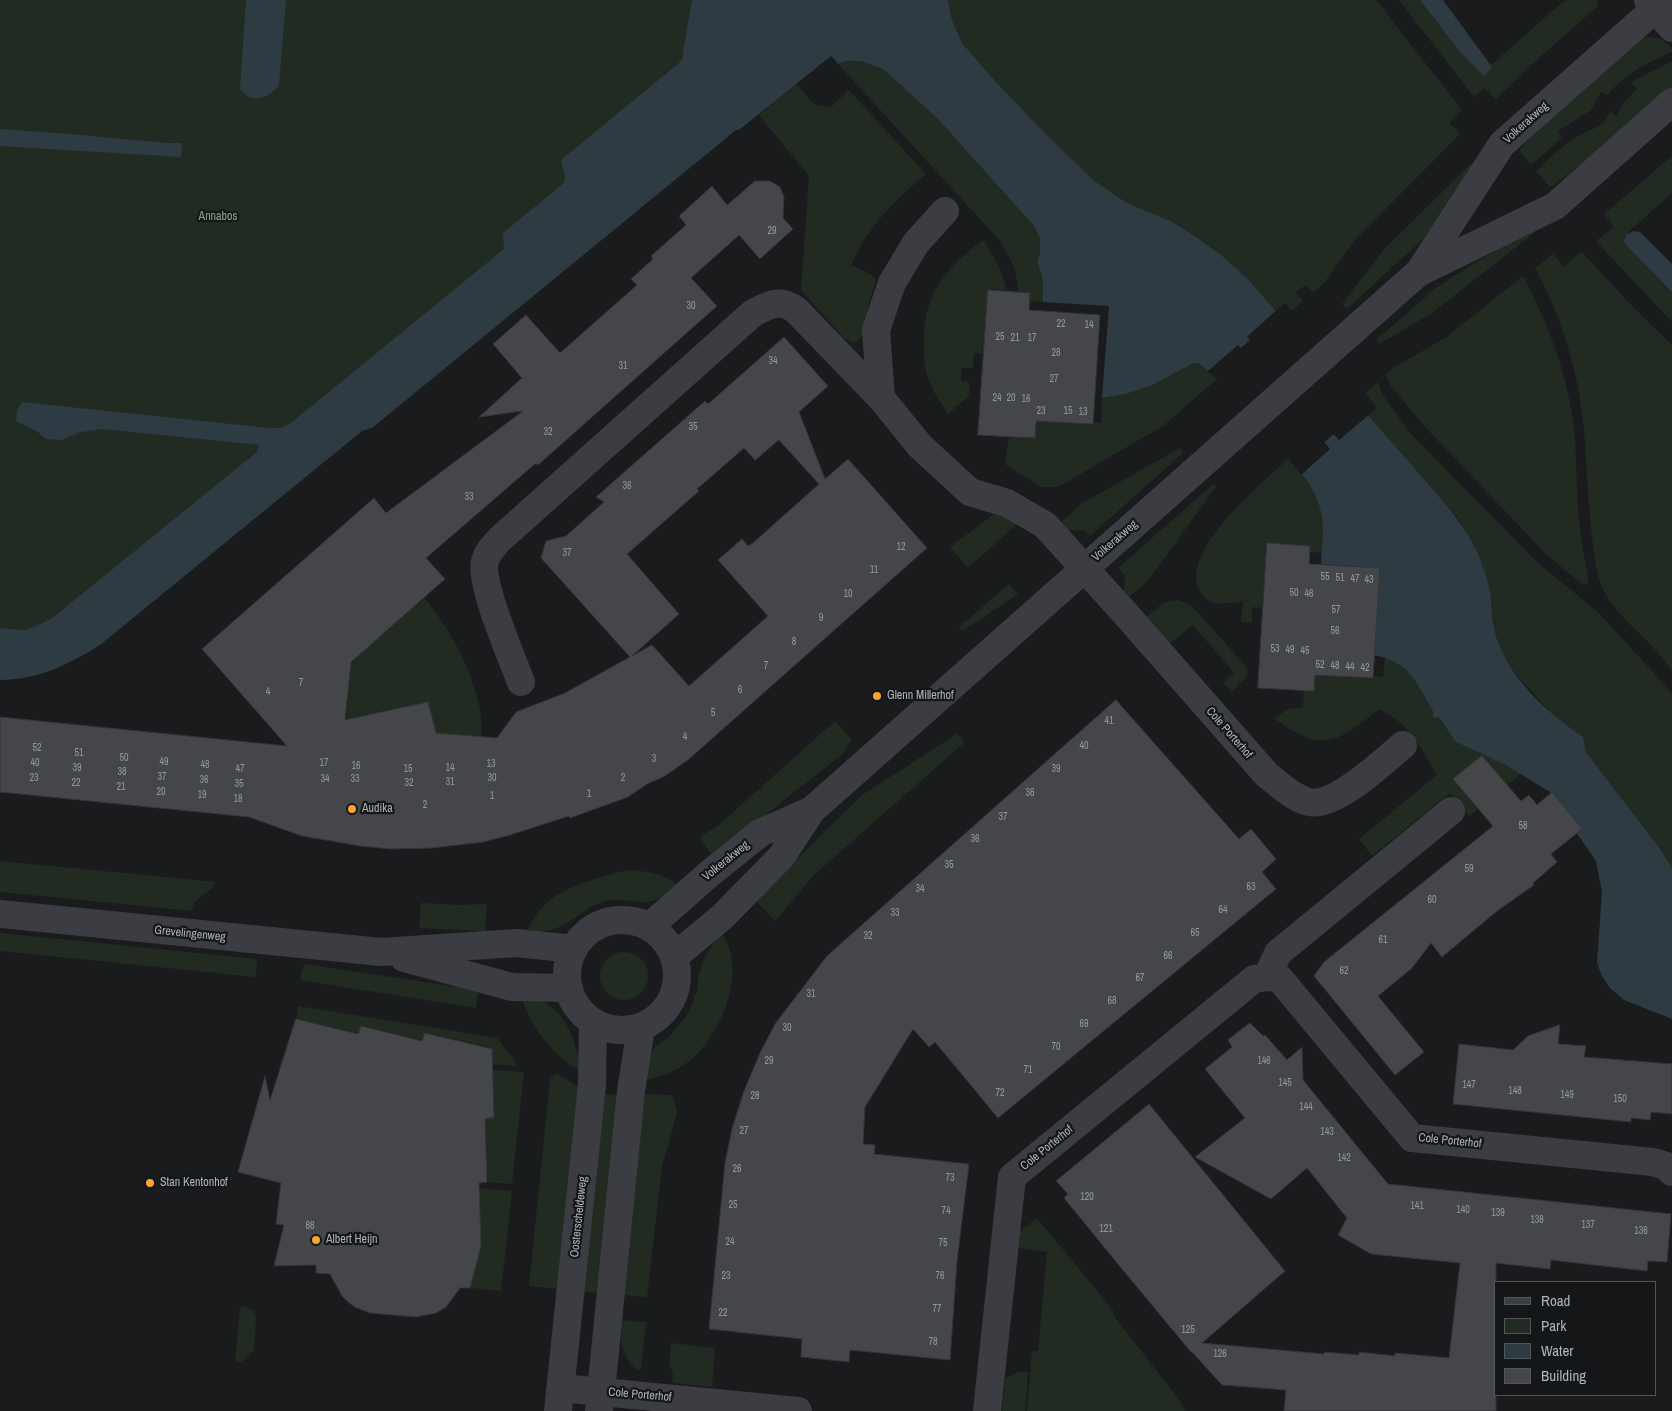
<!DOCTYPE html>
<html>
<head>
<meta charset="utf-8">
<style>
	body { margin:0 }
	#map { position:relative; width:1672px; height:1411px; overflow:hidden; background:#1a1b1d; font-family:"Archivo Narrow",sans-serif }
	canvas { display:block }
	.legend { position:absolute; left:1494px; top:1281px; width:162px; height:115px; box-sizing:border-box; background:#151618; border:1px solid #52555a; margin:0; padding:6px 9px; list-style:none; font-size:15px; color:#adb3bd }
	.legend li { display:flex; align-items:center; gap:10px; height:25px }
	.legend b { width:25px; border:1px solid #52555a }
</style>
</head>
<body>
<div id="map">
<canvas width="1672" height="1411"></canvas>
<ul class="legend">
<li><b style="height:6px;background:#3b3d42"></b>Road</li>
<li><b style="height:14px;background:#222b22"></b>Park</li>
<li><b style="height:14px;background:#2f3b42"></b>Water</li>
<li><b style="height:14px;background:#44464a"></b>Building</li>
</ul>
</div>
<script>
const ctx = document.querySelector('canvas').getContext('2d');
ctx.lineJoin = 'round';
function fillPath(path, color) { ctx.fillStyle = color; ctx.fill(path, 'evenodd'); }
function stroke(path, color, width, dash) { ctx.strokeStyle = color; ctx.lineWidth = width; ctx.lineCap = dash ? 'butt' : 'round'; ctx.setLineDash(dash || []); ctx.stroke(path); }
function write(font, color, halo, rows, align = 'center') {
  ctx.font = font + ' "Archivo Narrow",sans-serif'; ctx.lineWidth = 4.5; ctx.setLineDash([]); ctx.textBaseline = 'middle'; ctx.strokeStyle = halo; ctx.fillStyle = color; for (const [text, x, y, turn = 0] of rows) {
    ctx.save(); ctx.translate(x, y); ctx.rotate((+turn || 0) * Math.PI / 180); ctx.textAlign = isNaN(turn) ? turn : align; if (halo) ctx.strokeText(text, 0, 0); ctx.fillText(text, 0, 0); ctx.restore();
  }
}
fillPath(new Path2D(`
	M0,0H700L680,63L565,175L564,183L536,235L63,621H46L26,630L0,628Z
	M948,0H1376L1462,110L1449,123L1460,134L1354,241L1324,283L1313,292L1305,285L1296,293L1303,301L1292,311L1285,303L1276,311L1247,278L1221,255L1196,237L1173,222L1127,203L1093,180L1043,131L996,82L962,43L952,20Z
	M1399,0H1420L1460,52L1492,68L1491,65L1565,0H1598V6L1541,56L1496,99L1484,88L1474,97Z
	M1646,37C1657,37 1664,39 1672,48V52C1647,63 1625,73 1608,95L1601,92L1591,110L1558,131L1562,138L1531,165L1520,152V149L1547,122L1639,40Z
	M845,61H861L883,69L938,119L1034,226L1040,238V253L1037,261L1043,280V302L1029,301L1030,293L1018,291L1015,269L1001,242L838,64Z
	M1672,61V88L1595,154L1552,186H1549L1536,171C1549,159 1563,145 1578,136C1593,127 1602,130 1610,111L1617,116L1624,102L1637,89L1631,82Z
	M796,84L815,105L831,107L849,90L926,174C904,193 883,212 866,237C860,245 856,256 851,265L872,275L876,280L869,302L864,333L858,341L853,343L844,338L801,290L809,176L759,115Z
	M1672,156V193L1628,232L1629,233L1627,235L1626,245L1672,292V322L1596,241L1614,227L1604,214Z
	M1474,164L1435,225L1421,241L1347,309L1342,304L1384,249L1470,165Z
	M1531,228L1535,231L1534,233L1432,313L1379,344L1376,340L1437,287Z
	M983,240C994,257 1003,270 1006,290L988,289L982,354L974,353L973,368H961V381L969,382V396L948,414C943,405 936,397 932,387C926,375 924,363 924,350C921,298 943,270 983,240Z
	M1581,251L1634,308L1672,345V670C1664,660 1656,650 1647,641C1631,625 1613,610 1603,589C1596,576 1595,559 1593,544C1588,507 1587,469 1584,431C1579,373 1562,318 1535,268L1553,254L1564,267Z
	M1523,276C1547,321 1566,370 1573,421C1577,450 1576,480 1578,509C1580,533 1584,557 1589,581L1584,586L1546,554L1426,428L1390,385L1386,374L1395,367L1448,336Z
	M1194,363L1200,364L1217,379L1163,426L1058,487H1041L1005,464L1009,437L1034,438L1035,420L1094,424L1095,422L1101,423L1102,398L1126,394L1150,386Z
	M1378,382L1382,394L1411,434L1539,564L1598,612L1672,693V868L1658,846L1585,750L1514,672L1501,652L1494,628L1491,596L1474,547L1458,518L1368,415L1377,407L1365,393Z
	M1180,448L1184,452L1090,536L1085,531L1067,530L1061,522L1081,504Z
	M1288,459C1305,478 1324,499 1324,526C1324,535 1323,544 1322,553L1310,552L1309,546L1266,544L1262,608L1252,607V623L1241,622L1243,601C1226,604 1207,608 1199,589C1181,549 1262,483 1288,459Z
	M1213,484L1216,487L1147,582L1129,597L1124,591L1125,576L1118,568Z
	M997,512L1017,524L968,568L950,547Z
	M1009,584L1018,594L963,631L959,627Z
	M425,598C452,634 470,664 480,709C482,723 481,738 482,752L434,754L428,702L344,751L351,661Z
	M1177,600L1187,603L1194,608L1248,669L1247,677L1231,692L1223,683L1234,673L1193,625L1170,643L1146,617L1165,602Z
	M1385,656C1412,667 1420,690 1434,713L1432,715L1437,717L1456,742L1485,754L1522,773L1469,816L1450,793L1372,856L1359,839L1437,775C1423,750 1407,721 1379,709C1338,743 1320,754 1274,718L1288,709L1303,707L1304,691H1314L1315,674L1374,678V676L1383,677Z
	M835,721L852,740L844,753L712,857L700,837L720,824Z
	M957,734L965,742L814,875L775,921L755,900L862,795Z
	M0,861L216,882L212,888L194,903L192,911L0,892Z
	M632,870C652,872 663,874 680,886C671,892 663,898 653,901C636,905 620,896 603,902C589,906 579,916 567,923C554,931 541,932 526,933C541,898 564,889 598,878C609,875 621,871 632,870Z
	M421,903L458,905L487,904L485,931L419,928Z
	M721,932C747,968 725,1024 698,1053C684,1068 663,1078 643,1080L649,1056L655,1047L671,1035L689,1012L697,990L698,977L704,958Z
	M0,933L257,959L256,977L0,951Z
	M600 976a24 24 0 1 1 48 0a24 24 0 1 1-48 0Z
	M304,964L478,990L476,1008L300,980Z
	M522,995C561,1000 575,1033 580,1068L578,1069C555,1058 525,1021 522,995Z
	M298,1006L497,1038L518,1066L492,1064V1048L425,1032L423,1040L361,1026L358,1033L296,1019Z
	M492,1070L524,1072L512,1184L488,1182L485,1118L494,1117Z
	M558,1074L579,1087L559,1289L529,1286L550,1079L554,1075Z
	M603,1094L621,1095L601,1294L583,1291Z
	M642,1094L671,1095L674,1099L677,1112L662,1167L647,1297L623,1295Z
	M478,1188L512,1191L501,1291L470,1288Z
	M1037,1218L1113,1310V1315L1181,1402L1185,1411H1027L1032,1351H1038L1047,1252L1018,1248L1020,1231Z
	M244,1305L254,1312L256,1317L254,1350L243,1361L235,1362L240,1307Z
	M622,1320L646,1322L641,1370L638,1371C622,1357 619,1341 622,1320Z
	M671,1343L715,1348L712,1387L672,1383L673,1373L669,1365Z
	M1017,1372H1028L1025,1411H1002L1005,1379Z`), '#222b22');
fillPath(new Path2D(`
	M246,0H286L279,85C269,99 251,105 240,89Z
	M692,0H948L952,20L962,43L996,82L1043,131L1093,180L1127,203L1173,222L1196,237L1221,255L1247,278L1276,311L1248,336L1251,340L1241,348L1238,346L1208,371L1200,364L1194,363L1150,386L1126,394L1102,398L1109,306L1043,302V280L1037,261L1040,253V238L1034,226L938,119L883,69L861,61H845L838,64L831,56L739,130H736L372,428L362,431L100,645C70,664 37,680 0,680V628L26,630L51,619L257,452L259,445L103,429L80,432L62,440L46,439L38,432L16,421L17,411L22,402L269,428H280L291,423L504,249L503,233L564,183L565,175L561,160L679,63L682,59Z
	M1420,0H1443L1492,67L1484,76L1460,52Z
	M0,129L69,134L167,143H182L181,157L0,146Z
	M1633,231L1640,232L1672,264V292L1626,245L1624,241L1627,235Z
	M1368,415C1386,436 1405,457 1423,478C1442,500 1462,521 1475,548C1482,563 1489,581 1491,598C1492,608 1492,619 1494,628C1504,674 1546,712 1583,737L1586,752L1658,846L1672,868V1019L1624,1000L1610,988L1602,976L1597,963L1602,892L1596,861L1576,832L1581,830L1550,792L1504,764L1456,742L1438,717L1435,718L1432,715L1434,713C1416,683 1410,661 1373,655L1379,568L1321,564C1324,524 1327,508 1302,474L1329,449L1324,442L1334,434L1339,440Z`), '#2f3b42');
fillPath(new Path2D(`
	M1278,309V312L1251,337L1253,339L1252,342L1242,351L1238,349L1210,373L1208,371L1238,345L1241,348L1250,340L1247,337Z
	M1366,413L1370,414L1339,440L1334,434L1324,442L1330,449L1302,474L1300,472L1326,449L1321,443L1322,440L1333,432L1339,437Z`), '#1a1b1d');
const building = new Path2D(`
	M755,181H770L780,187L784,197L783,218L793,229L760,259L739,235L691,278L717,306L538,465L536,463L426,558L445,579L351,662L345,720L428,702L436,733L497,738L516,712L565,693L630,657L541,558L546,541L566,536L604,502L596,497L705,401L708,404L784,337L828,386L799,412L825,479L848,459L927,548L689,759L665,776L647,784L628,797L570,818L569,816L510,835L483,842L432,848L390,849L361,846L302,836L249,817L0,792V717L287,746L202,649L374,498L386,513L523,411L479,417L522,378L493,344L526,315L560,353L637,285L631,279L653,259L651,256L686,225L679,216L712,186L727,205ZM779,440L819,484L753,543L748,546L742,539L718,560L768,616L689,686L652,645L632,656L679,614L627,554L699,491L697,489L744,448L755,460Z
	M988,290L1030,293L1029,310L1100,315L1093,424L1036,421L1035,438L978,435Z
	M1267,543L1310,546L1309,564L1380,568L1373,678L1315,675L1314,691L1258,688Z
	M1116,700L1239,839L1251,829L1276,859L1262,872L1276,889L998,1118L935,1042L929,1047L913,1029L865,1107L863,1144L875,1145L874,1154L969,1164L957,1261L950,1360L850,1350L849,1362L801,1357L802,1339L709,1329L725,1163L732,1129L744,1091L760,1053L775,1024L827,956Z
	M1482,756L1521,801L1529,795L1537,805L1552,792L1582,829L1551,854L1557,862L1533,883L1534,885L1497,911L1442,957L1431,943L1412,968L1378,996L1424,1052L1395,1075L1314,976L1324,962L1493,826L1453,779Z
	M296,1019L358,1034L361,1026L422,1041L425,1033L492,1049L494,1117L485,1119L487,1182L479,1183L481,1246L470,1288H460L446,1307L436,1313L416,1317L370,1313L355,1307L348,1302L342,1296L330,1274L316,1273V1265L274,1266L284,1225L276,1224L281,1183L238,1172L265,1076L270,1100Z
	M1250,1023L1263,1036L1265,1035L1287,1060L1302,1047L1303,1080L1388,1184L1671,1214L1667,1262L1648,1261L1647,1271L1551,1260L1550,1269L1496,1263V1411H1284L1286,1390L1222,1385L1192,1352H1191L1127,1275L1064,1198L1068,1194L1056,1181L1149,1104L1285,1271L1202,1343L1324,1354L1325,1352L1359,1355V1352L1395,1356V1353L1449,1358L1460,1263L1371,1254L1338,1235L1347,1218L1307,1168L1271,1199L1195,1157L1245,1118L1205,1069L1232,1047L1228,1040Z
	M1560,1025L1558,1044L1586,1046L1584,1057L1672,1064V1114L1651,1112L1650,1120L1631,1118V1122L1453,1104L1459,1044L1513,1050L1528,1036Z`);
fillPath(building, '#44464a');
stroke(building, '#343539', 1);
stroke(new Path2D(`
	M1648,0L1672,28
	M881,398L876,330L892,283L916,243L945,211
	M521,682C512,658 479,583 485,561C487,552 494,546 500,539L753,313C769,305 779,298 796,310L881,398L920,446L970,492L1007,503L1045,525L1124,612L1267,775C1280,785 1293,798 1309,802C1335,808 1384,761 1403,745
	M1267,977L1278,953L1451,811
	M561,1388L798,1411
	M987,1411L1012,1177L1254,979L1267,977L1280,979L1412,1138L1653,1162L1666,1166L1672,1172`), '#3b3d42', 28);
stroke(new Path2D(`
	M1419,272L1502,144L1665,0
	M0,914L381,952L516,943L574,949
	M567 975a55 55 0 1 1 110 0a55 55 0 1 1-110 0Z
	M649,927L709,874L760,833L812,810
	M675,956L722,917L781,857L812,810L1418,273L1555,206L1672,102
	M404,958L512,987L569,988
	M558,1411L592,1085L593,1022
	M599,1411L631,1091L641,1028`), '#3b3d42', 28);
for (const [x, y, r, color] of [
	[877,696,5,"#f9a637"],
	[352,809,5,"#f9a637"],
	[150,1183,5,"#f9a637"],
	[316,1240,5,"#f9a637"]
]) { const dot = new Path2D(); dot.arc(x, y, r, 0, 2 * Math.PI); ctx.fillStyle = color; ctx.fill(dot); stroke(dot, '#151618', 2); }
write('10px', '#9398a0', null, [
	["29",772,231],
	["30",691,306],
	["22",1061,324],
	["14",1089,325],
	["25",1000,337],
	["21",1015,338],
	["17",1032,338],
	["28",1056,353],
	["34",773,361],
	["31",623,366],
	["27",1054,379],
	["24",997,398],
	["20",1011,398],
	["16",1026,399],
	["23",1041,411],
	["15",1068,411],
	["13",1083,412],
	["35",693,427],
	["32",548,432],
	["36",627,486],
	["33",469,497],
	["12",901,547],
	["37",567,553],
	["11",874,570],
	["55",1325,577],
	["51",1340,578],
	["47",1355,579],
	["43",1369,580],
	["50",1294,593],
	["10",848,594],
	["46",1309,594],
	["57",1336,610],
	["9",821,618],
	["56",1335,631],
	["8",794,642],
	["53",1275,649],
	["49",1290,650],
	["45",1305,651],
	["52",1320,665],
	["7",766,666],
	["48",1335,666],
	["44",1350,667],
	["42",1365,668],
	["7",301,683],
	["6",740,690],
	["4",268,692],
	["5",713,713],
	["41",1109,721],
	["4",685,737],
	["40",1084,746],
	["52",37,748],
	["51",79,753],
	["50",124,758],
	["3",654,759],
	["49",164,762],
	["40",35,763],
	["17",324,763],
	["13",491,764],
	["48",205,765],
	["16",356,766],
	["39",77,768],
	["14",450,768],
	["47",240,769],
	["15",408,769],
	["39",1056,769],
	["38",122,772],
	["37",162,777],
	["23",34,778],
	["30",492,778],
	["2",623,778],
	["34",325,779],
	["33",355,779],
	["36",204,780],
	["31",450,782],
	["22",76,783],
	["32",409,783],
	["35",239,784],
	["21",121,787],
	["20",161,792],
	["38",1030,793],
	["1",589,794],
	["19",202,795],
	["1",492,796],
	["18",238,799],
	["2",425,805],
	["37",1003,817],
	["58",1523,826],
	["36",975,839],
	["35",949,865],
	["59",1469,869],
	["63",1251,887],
	["34",920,889],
	["60",1432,900],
	["64",1223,910],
	["33",895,913],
	["65",1195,933],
	["32",868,936],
	["61",1383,940],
	["66",1168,956],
	["62",1344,971],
	["67",1140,978],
	["31",811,994],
	["68",1112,1001],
	["69",1084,1024],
	["30",787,1028],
	["70",1056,1047],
	["29",769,1061],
	["146",1264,1061],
	["71",1028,1070],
	["145",1285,1083],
	["147",1469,1085],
	["148",1515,1091],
	["72",1000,1093],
	["149",1567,1095],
	["28",755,1096],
	["150",1620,1099],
	["144",1306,1107],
	["27",744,1131],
	["143",1327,1132],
	["142",1344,1158],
	["26",737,1169],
	["73",950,1178],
	["120",1087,1197],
	["25",733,1205],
	["141",1417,1206],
	["140",1463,1210],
	["74",946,1211],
	["139",1498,1213],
	["138",1537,1220],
	["137",1588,1225],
	["88",310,1226],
	["121",1106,1229],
	["136",1641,1231],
	["24",730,1242],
	["75",943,1243],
	["23",726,1276],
	["76",940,1276],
	["77",937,1309],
	["22",723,1313],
	["125",1188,1330],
	["78",933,1342],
	["126",1220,1354]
]);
write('12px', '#adb3bd', '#151618', [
	["Volkerakweg",1526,123,-42],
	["Volkerakweg",1115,541,-41],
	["Cole Porterhof",1229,733,49],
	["Volkerakweg",726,861,-39],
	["Grevelingenweg",190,934,6],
	["Cole Porterhof",1450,1141,6],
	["Cole Porterhof",1047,1148,-39],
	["Oosterscheldeweg",579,1217,-84],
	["Cole Porterhof",640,1395,5]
]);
write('12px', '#84a883', '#151618', [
	["Annabos",218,217]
]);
write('12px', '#adb3bd', '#151618', [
	["Glenn Millerhof",887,696],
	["Audika",362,809],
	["Stan Kentonhof",160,1183],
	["Albert Heijn",326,1240]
], 'left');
</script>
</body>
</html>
